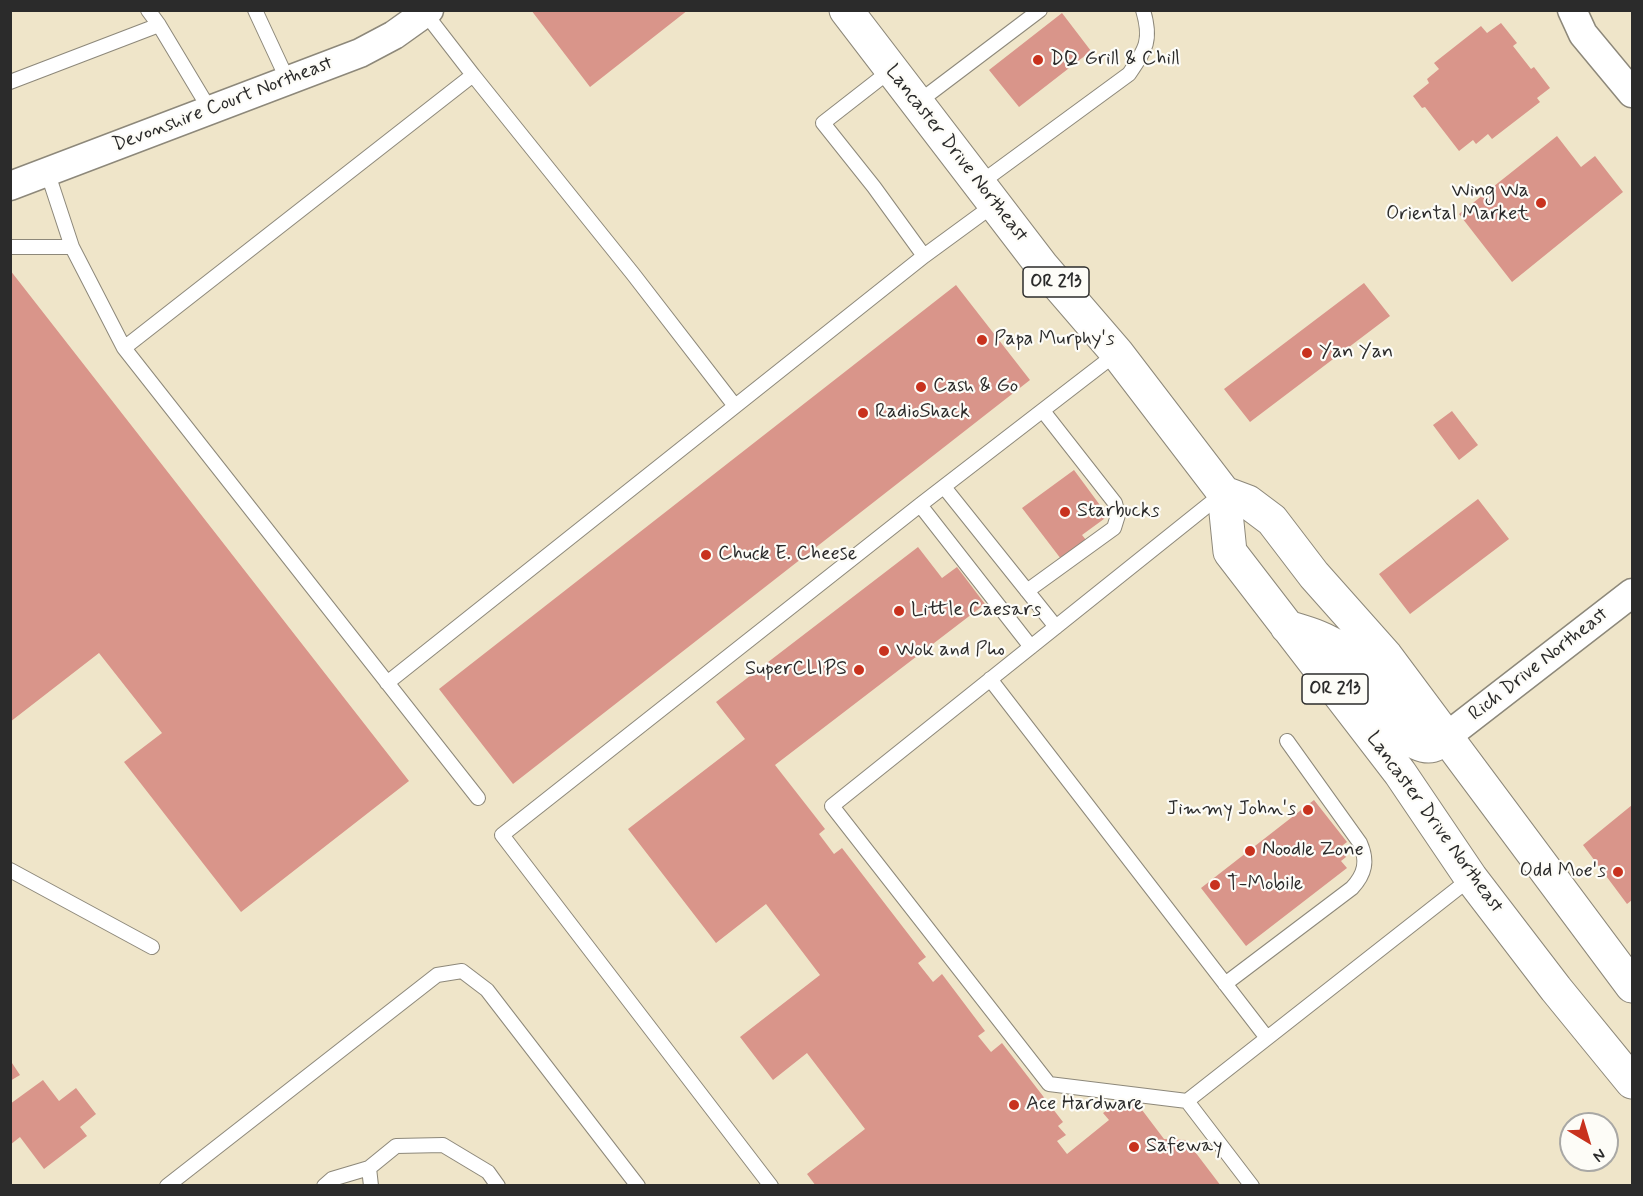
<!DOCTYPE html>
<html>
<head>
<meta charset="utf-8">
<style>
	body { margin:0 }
	#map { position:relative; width:1643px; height:1196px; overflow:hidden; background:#efe5c9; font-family:Mynerve,sans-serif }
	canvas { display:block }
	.frame { position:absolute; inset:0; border:12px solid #2b2b2b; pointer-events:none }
	.north { position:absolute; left:1559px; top:1112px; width:60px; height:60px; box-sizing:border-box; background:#fdfcf7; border:2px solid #a9a8a5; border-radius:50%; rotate:142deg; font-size:16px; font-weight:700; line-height:24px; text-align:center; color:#2b2b2b }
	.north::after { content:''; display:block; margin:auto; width:21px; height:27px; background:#c8321e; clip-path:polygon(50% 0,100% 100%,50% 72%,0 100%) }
</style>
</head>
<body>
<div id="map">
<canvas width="1643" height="1196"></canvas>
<div class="frame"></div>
<div class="north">N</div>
</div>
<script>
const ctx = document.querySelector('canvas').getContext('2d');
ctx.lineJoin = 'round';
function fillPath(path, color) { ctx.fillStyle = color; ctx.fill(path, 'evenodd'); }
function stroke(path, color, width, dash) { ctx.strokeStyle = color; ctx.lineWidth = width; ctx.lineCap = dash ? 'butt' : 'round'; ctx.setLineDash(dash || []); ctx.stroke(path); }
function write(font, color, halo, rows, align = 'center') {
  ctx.font = font + ' Mynerve,sans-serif'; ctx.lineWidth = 4.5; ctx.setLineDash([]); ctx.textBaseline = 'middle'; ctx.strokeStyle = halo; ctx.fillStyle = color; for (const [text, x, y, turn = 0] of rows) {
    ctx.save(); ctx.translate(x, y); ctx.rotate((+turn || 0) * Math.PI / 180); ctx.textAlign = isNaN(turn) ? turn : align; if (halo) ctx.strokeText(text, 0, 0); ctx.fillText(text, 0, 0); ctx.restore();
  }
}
fillPath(new Path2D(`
	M531,10H688L590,87Z
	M1062,13L1091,51L1019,107L989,70Z
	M1501,23L1517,43L1513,46L1531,69L1534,67L1550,88L1537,98L1540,102L1492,139L1488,134L1476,144L1473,140L1459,151L1425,107L1422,108L1413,96L1429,83L1427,79L1439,69L1434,63L1481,26L1487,33Z
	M1557,136L1581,167L1595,156L1623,192L1512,282L1459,214Z
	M10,270L409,781L241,912L124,762L162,733L99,653L10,722Z
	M1364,283L1390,316L1250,422L1224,389Z
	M956,285L1030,380L513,784L439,689Z
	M1452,411L1478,445L1459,460L1433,425Z
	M1074,470L1108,516L1082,535L1086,540L1061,559L1022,508Z
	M1478,499L1509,539L1410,614L1379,574Z
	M918,547L942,578L957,567L985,604L775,765L825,829L819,834L834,854L842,848L926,957L918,963L933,982L942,974L985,1031L978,1036L991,1052L1002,1043L1063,1122L1058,1126L1066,1135L1057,1141L1067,1154L1109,1120L1103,1113L1121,1100L1136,1102L1164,1139L1186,1140L1221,1186H816L807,1174L865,1129L807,1053L773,1080L740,1037L820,975L766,904L716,943L628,829L745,739L716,702Z
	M1314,800L1347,842L1339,848L1346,857L1341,861L1347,868L1246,946L1201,888Z
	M1632,805V900L1627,904L1583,845Z
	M10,1060L20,1075L10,1081Z
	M43,1080L59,1101L76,1088L96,1114L80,1127L87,1136L44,1169L20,1137L10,1145V1104Z`), '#d9958a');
const lane = new Path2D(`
	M148,10L159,25L210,110
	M255,10L288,81
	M425,13L473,75L124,348L478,798
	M891,70L823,123L874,187L924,256L995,204
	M473,75L633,274L735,406
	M10,82L159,25
	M917,103L1040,10
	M47,171L72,247L124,348
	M979,184L1129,74C1146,49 1152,40 1143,10
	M10,247H72
	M944,487L1056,627
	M920,505L1031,647
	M1027,591L1114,528L1118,515L1115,503L1043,411
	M990,679L1267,1038
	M387,683L924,256
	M10,870L152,947
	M1225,984L1352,888C1365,874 1368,861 1360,843L1287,741
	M1187,1101L1049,1084L832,806L1222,494
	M369,1168L371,1186
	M167,1186L437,975L462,971L487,990L638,1186
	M324,1186L332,1179L369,1168L396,1146L443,1145L488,1172L498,1186
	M771,1186L502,835L920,505L1117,353
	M1252,1186L1187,1101L1471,878`);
const street = new Path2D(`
	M1572,10L1583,34L1632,93
	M10,186L360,53L394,35L429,10
	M1446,737L1632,593`);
const primary = new Path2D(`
	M846,10L1042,266L1117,353L1224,493L1230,552L1400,773L1471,878L1556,989L1632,1082
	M1224,493L1248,502L1272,520L1314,575L1386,656L1632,986
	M1287,627C1307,633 1326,638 1343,651L1417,743C1430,749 1435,746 1446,737`);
stroke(lane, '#8d887a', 16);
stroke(street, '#8d887a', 31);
stroke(primary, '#8d887a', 35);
stroke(lane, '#fff', 14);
stroke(street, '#fff', 28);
stroke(primary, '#fff', 33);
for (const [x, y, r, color] of [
	[1038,60,6,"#c8321e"],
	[1541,203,6,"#c8321e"],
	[982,340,6,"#c8321e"],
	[1307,353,6,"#c8321e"],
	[921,387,6,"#c8321e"],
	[863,413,6,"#c8321e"],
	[1065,512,6,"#c8321e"],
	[706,555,6,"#c8321e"],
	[899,611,6,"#c8321e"],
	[884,651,6,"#c8321e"],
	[859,670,6,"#c8321e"],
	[1308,810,6,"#c8321e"],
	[1250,851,6,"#c8321e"],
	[1618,872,6,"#c8321e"],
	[1215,885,6,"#c8321e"],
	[1014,1105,6,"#c8321e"],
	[1134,1147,6,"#c8321e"]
]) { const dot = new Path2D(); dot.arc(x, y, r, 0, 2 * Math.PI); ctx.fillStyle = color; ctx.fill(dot); stroke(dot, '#fdfcf7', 2); }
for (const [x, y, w] of [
	[1056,282,66],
	[1335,689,66]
]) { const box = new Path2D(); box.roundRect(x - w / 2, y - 15, w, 30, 4.5); ctx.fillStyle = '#fdfcf7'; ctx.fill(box); stroke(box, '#2b2b2b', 1.5); }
write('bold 18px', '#2b2b2b', null, [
	["OR 213",1056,282],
	["OR 213",1335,689]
]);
write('20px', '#2b2b2b', '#fdfcf7', [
	["DQ Grill & Chill",1050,60],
	["Wing Wa",1529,192,"right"],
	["Oriental Market",1529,215,"right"],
	["Papa Murphy's",994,340],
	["Yan Yan",1319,353],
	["Cash & Go",933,387],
	["RadioShack",875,413],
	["Starbucks",1077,512],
	["Chuck E. Cheese",718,555],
	["Little Caesars",911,611],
	["Wok and Pho",896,651],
	["SuperCLIPS",847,670,"right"],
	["Jimmy John's",1296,810,"right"],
	["Noodle Zone",1262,851],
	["Odd Moe's",1606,872,"right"],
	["T-Mobile",1227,885],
	["Ace Hardware",1026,1105],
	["Safeway",1146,1147]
], 'left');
write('20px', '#2b2b2b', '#fdfcf7', [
	["Devonshire Court Northeast",223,105,-21],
	["Lancaster Drive Northeast",956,154,52],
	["Rich Drive Northeast",1539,665,-38],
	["Lancaster Drive Northeast",1434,823,54]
]);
</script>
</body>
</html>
